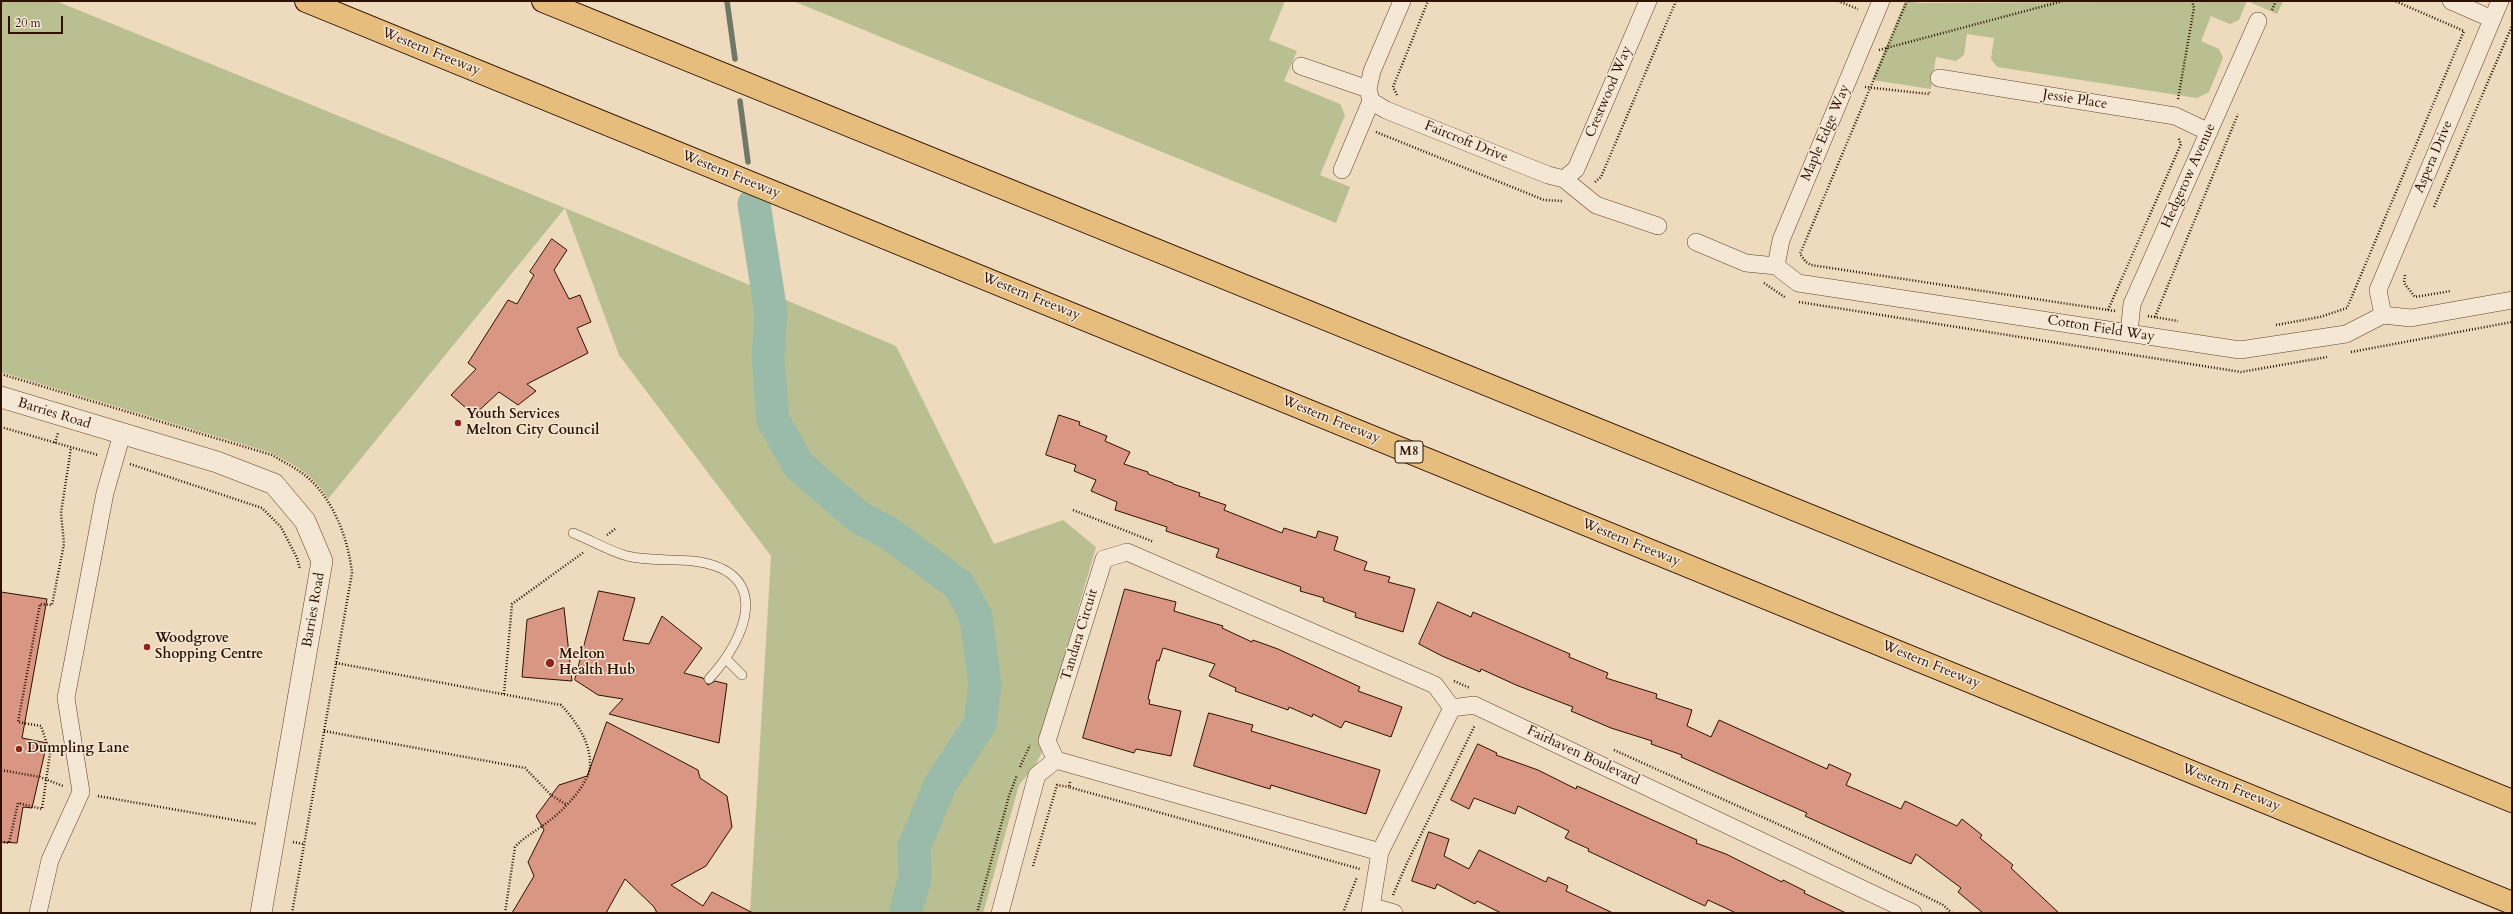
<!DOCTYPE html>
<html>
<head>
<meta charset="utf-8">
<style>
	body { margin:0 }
	#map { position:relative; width:2513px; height:914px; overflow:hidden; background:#eedabd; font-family:Cardo,serif }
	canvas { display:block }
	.frame { position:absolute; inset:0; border:2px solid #2e1100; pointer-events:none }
	.scale { position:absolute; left:8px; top:16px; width:55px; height:18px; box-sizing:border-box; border:2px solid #2e1100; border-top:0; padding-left:5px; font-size:12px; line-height:14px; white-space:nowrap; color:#2e1100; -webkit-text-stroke:3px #f4e7d4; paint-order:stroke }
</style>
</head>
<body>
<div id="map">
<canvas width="2513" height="914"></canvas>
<div class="frame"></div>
<div class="scale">20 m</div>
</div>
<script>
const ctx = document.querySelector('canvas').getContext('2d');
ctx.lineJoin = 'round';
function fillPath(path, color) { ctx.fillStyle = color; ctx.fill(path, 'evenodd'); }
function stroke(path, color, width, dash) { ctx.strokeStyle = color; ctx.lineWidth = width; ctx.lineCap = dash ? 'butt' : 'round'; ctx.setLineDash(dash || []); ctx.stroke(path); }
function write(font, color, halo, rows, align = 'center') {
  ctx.font = font + ' Cardo,serif'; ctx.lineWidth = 3; ctx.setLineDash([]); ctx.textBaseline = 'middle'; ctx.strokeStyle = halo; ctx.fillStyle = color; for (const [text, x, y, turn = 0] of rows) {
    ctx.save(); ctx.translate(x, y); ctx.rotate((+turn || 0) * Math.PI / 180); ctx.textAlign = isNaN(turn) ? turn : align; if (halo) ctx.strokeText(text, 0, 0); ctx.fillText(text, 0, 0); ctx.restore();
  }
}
fillPath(new Path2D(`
	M1,1H56L565,208L896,346L994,544L1063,520L1096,547L1043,730L1044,748L1035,766L1019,785L983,913H750L771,556L619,355L565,208L328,499C314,475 294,464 269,452L1,372Z
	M793,1H1285L1269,40L1297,51L1284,81L1340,104L1345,115L1320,175L1350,187L1336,223Z
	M1905,1L1920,3L2283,1L2277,14L2247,1L2239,20L2230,24L2211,16L2201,41L2219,49L2223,58L2209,92L2197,98L1997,67L1991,59L1994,38L1967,34L1964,55L1956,61L1936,57L1931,89L1872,80Z`), '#b9bf90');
stroke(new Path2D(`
	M727,1L735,59
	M740,101L748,162`), '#6f7766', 5.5);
stroke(new Path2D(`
	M754,204L771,313L768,357L773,420L799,466L860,518L887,532L959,585L976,617L985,684L980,724L940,785L914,847L915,878L905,913`), '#9bbbaa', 33);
const building = new Path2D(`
	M552,239L567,250L554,270L569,299L580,295L591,322L577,328L588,353L527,384L536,391L518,405L499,392L474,415L451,395L476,369L468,363L508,300L517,304L534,275L530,272Z
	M1059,415L1080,422L1079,425L1107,436L1105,441L1130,452L1124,464L1148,472V474L1173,483V484L1200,493L1199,496L1226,505L1224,510L1282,533L1284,528L1316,538L1318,531L1338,537L1334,550L1367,562L1364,570L1390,577L1388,582L1415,589L1403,632L1355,617L1356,613L1323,601L1324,598L1300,591L1301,587L1216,557L1219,549L1166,531L1167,527L1115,510L1117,502L1091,491L1096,480L1074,471L1076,465L1046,455Z
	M1125,589L1176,602L1174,611L1223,626L1222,628L1252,642L1253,640L1278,649L1360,687L1358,691L1402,707L1391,737L1345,721L1341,728L1313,714L1312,717L1289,707L1288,710L1235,691L1236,688L1209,676L1215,664L1163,648L1159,661L1157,660L1148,699L1150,700L1149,704L1181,711L1171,756L1136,749L1134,753L1083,738Z
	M599,591L635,598L623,640L649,644L662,616L702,648L684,673L703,678L708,685L715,681L727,684L719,743L609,714L623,699L598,695L575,680Z
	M1,592L47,599L22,738L47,743L32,808L23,807L17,843L1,842Z
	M1438,602L1471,617L1473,612L1570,654L1569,657L1608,673L1606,678L1657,694L1656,698L1692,710L1687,726L1711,737L1719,720L1827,769L1829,764L1851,774L1846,785L1901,809L1905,801L1957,826L1962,819L1982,835L1980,838L2013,865L2011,868L2059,913H1983L1958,892L1961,888L1916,854L1911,864L1805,816L1807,813L1681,757L1682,755L1651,744L1652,741L1611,728L1571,711L1573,707L1516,685L1481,669L1480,672L1442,656L1419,644Z
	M564,608L572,681L522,677L527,620Z
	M1209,713L1253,725L1251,731L1380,770L1366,814L1271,785L1270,789L1194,766Z
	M607,722L698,770L700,778L727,796L732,827L706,866L671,885L703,906L712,892L753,913H657L654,907L625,879L606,913H512L534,876L528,862L544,830L536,816L559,785L587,776Z
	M1478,744L1497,753L1496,755L1538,770L1576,789L1577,786L1697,840L1696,843L1726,854L1782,882L1783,880L1805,891L1804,893L1846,913H1736L1708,900L1705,906L1588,851L1589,849L1565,838L1569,831L1518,806L1515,814L1474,798L1469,809L1451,800Z
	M1429,832L1449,839L1444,856L1469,869L1479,850L1546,882L1548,877L1568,886L1566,891L1613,913H1501L1477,901L1475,904L1437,884L1435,889L1412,881Z`);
fillPath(building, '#d99682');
stroke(building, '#2e1100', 1);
const service = new Path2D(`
	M573,533C591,540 609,551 627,556C649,561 671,559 693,561C774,571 747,638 709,679
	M727,660L742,675`);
const minor = new Path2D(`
	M1402,1L1372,71L1368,89L1371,101L1386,110L1548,175L1564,179L1596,205L1658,226
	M2451,1L2492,19
	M1301,66L1368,89
	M1939,78L2175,116L2209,132
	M1342,170L1371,101
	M1564,179L1576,169L1648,1
	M1696,242L1746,263L1776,266L1798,283L2240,350L2346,334L2383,315L2411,318L2512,300
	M1776,266L1781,240L1881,1
	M2383,315L2378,290L2500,1
	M2129,333L2132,304L2258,21
	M1452,708L1474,705L1913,913
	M1380,852L1056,760L1047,741L1104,559L1127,552L1435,685L1452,708
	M1373,907L1394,913
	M38,913L50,860L81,792L66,698L105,493L122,434
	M1000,913L1037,775L1056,760
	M1370,913L1380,852L1452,708`);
const tertiary = new Path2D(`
	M1,397L217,462L274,484L305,521L322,561L261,913`);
const motorway = new Path2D(`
	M306,1L2512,903
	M543,1L2512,801`);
stroke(service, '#5e432f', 10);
stroke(minor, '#5e432f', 18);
stroke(tertiary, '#5e432f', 22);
stroke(motorway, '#2e1100', 24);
stroke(new Path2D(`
	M1838,1L1858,9
	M1907,1L1800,254L1806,262L1811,265L2115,311
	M2272,10L2276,1
	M1879,50L2063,1
	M1865,87L1929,94L1930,92
	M1397,95L1393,87L1428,1
	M2178,99L2194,8L2192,1
	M1376,132L1544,200L1563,201
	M1595,182L1601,177L1676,1
	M2434,207L2512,26
	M2405,275L2404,283L2415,297L2451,291
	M1764,283L1786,298
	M1799,302L2241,372L2327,357
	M2108,310L2181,144L2178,137
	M2148,316L2178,321
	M2155,317L2238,114
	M2276,325L2320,317L2347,308L2464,31L2395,1
	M2351,352L2512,322
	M1,374L272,455C282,461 292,466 302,473C332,495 348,537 352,573L292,913
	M1,427L98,455
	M55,443L58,433
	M130,464L262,508L281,527L297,558L300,569
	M1073,510L1154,542
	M607,535L615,529
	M336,663L561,705C575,720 591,742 590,765C590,783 563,811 549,821C538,830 525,836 515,847L505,913
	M1454,681L1470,688
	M504,694L512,604L584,552
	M324,731L525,768L551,795L567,805
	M1614,750L1813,840L1943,905L1952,913
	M1020,767L1030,745
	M1,770L40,777L63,786
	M1070,782L1069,787L1360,869
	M98,796L257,824
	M1,842L9,843L18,803L42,809L50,753L41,726L18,722L40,604L52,605L64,544L61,513L71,448
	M293,842L304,844
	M1033,866L1057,785L1069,787
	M1393,895L1407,863L1475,725
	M591,913V912
	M977,913L1009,796L1017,775
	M1343,913L1357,877`), '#2e1100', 2.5, [1, 2]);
stroke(service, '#f4e7d4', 9);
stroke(minor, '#f4e7d4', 17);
stroke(tertiary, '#f4e7d4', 21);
stroke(motorway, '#e7bd7e', 22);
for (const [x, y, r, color] of [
	[458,423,4,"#8f2418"],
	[147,647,4,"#8f2418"],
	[550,663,5,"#8f2418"],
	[19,749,4,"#8f2418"]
]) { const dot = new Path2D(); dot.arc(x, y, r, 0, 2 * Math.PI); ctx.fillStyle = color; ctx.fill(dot); stroke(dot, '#f4e7d4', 1.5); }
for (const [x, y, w] of [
	[1409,452,28]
]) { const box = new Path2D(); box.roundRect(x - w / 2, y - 11, w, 22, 3); ctx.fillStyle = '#f4e7d4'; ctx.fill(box); stroke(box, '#2e1100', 1); }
write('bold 13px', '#2e1100', null, [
	["M8",1409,452]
]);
write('14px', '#2e1100', '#f4e7d4', [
	["Western Freeway",431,52,22],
	["Crestwood Way",1609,92,-67],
	["Jessie Place",2075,100,9],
	["Maple Edge Way",1826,133,-67],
	["Faircroft Drive",1466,142,22],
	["Aspera Drive",2434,157,-67],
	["Western Freeway",731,175,22],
	["Hedgerow Avenue",2189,176,-66],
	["Western Freeway",1031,297,22],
	["Cotton Field Way",2101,329,9],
	["Barries Road",54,414,17],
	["Western Freeway",1331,420,22],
	["Western Freeway",1631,543,22],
	["Barries Road",314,610,-80],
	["Tandara Circuit",1080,635,-73],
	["Western Freeway",1931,665,22],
	["Fairhaven Boulevard",1583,756,25],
	["Western Freeway",2231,788,22]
]);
write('bold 14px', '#2e1100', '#f4e7d4', [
	["Youth Services",466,415],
	["Melton City Council",466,431],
	["Woodgrove",155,639],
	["Shopping Centre",155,655],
	["Melton",559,655],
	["Health Hub",559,671],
	["Dumpling Lane",27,749]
], 'left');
</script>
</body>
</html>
